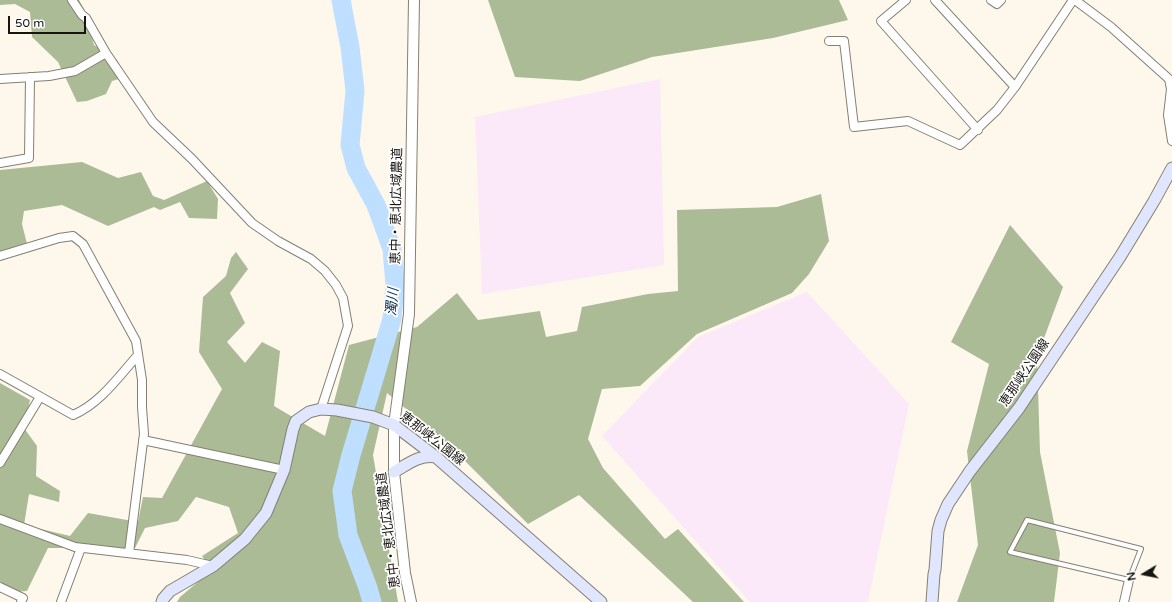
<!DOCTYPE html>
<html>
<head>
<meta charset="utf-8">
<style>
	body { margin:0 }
	#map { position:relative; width:1172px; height:602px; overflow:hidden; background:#fef8ec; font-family:"Varela Round",sans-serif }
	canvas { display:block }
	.north { position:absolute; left:1124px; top:554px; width:40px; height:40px; -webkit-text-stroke:3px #fff; paint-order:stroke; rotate:260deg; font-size:11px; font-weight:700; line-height:16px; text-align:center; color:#171510 }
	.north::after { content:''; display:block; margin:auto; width:14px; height:18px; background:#171510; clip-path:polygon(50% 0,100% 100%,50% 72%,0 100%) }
	.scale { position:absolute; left:8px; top:16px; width:78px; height:18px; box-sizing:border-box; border:2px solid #171510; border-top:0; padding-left:5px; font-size:12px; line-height:14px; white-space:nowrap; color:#171510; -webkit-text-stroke:3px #fff; paint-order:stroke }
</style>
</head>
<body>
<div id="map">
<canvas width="1172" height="602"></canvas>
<div class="north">N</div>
<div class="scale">50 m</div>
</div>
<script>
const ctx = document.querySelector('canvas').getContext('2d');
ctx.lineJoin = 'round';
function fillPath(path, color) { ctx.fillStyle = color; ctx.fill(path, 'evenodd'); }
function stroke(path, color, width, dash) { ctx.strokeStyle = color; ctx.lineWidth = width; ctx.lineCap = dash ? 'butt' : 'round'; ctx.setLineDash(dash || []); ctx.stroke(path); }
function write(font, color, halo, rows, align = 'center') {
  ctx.font = font + ' "Varela Round","Noto Sans JP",sans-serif'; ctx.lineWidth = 3.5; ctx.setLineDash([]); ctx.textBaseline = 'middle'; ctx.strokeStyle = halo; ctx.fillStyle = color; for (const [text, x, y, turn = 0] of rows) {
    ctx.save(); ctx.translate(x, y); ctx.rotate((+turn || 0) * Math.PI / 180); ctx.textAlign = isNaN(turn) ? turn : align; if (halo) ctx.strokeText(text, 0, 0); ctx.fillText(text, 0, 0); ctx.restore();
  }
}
fillPath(new Path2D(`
	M660,79L664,265L482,294L475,117Z
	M807,292L909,404L868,602H750L602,436L698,337Z`), '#fbe8f9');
fillPath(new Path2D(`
	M0,0H79L84,9L94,45L117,60L126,77L112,81L106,94L87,101L77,102L58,62L32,37L30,12L15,4L0,5Z
	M488,0H839L848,20L773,38L652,57L580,81L515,77Z
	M82,162L118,178L141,172L153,196L164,200L207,181L218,199L217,219L189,218L180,202L160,210L154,207L108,226L62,205L24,211L22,224L27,244L0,252V170Z
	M821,194L829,241L809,274L792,293L697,334L640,386L602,389L588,439L603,468L665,539L678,529L744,602H693L579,495L528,524L447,443L387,393L373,455L398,602H177L180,597L212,570L202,556L238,533L229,507L196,497L178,521L145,528L135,548H48L27,591L0,593V383L30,400L24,428L37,446L36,476L60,491L59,502L29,494L24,525L70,536L88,513L138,522L143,497L162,498L222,389L199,352L203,297L226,276L231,258L236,252L248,269L230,293L245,323L227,342L245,363L262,342L280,351L274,406L325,436L349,345L417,327L457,293L478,320L540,311L546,337L577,331L582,307L648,294L678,291L677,210L777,207Z
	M1010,225L1063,287L1037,357L1040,452L1060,553L1054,602H957L978,545L967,451L989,364L951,342Z`), '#aabb95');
stroke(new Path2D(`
	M341,0L350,47L355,91L350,145L356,168L376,205L392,249L395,285L392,319L351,455L342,491L348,535L368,588L372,602`), '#bedfff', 19);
const service = new Path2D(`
	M1027,520L1141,549L1129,580L1010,552Z`);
const minor = new Path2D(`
	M72,0L82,15L86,18L106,53L153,122L192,159L252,223L278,241L311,259L325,271L336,285L343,298L348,326L321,409
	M906,0L881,21L978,130
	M935,0L1015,87
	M991,0L997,4L1001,0
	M1075,0L1111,27L1169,79L1171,89L1168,115L1172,141
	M829,41H844L854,127L908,121L960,145L997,110L1015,87L1073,0
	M0,79L49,76L75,71L106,53
	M0,163L29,158L30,77
	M0,256L59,238L73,236L83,244L136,341L142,380V407L144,434L129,553
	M0,374L73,415C100,404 119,376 138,355
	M143,440L284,470
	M0,463L40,397
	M0,519L75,547L187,560L213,566
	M0,587L23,598L21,602
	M61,602L81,548
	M1124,602L1129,580`);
const tertiary = new Path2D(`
	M411,602L405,573L394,472V425L409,314L414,0`);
const secondary = new Path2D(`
	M394,472C408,464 420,454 436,457
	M162,602L163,599L170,591L213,566L245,539L266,513L284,470L293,429L296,421L309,412L321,409L337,410L373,417L394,425L436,457L601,602
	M932,602L934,574L935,570L938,531L941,520L948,504L970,471L1019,408L1120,257L1154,201L1172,168`);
stroke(service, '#857f72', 6);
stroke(minor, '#857f72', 10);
stroke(tertiary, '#857f72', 12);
stroke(secondary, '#857f72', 13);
stroke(service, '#fff', 4);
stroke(minor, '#fff', 8);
stroke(tertiary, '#fff', 10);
stroke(secondary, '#dfe6fe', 11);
write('13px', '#171510', '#fff', [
	["恵中・恵北広域農道",397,206,-89],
	["恵那峡公園線",1025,373,-56],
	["恵那峡公園線",432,439,38],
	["恵中・恵北広域農道",389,530,-97]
]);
write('italic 14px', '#072e4c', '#fff', [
	["濁川",393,302,-85]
]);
</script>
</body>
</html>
